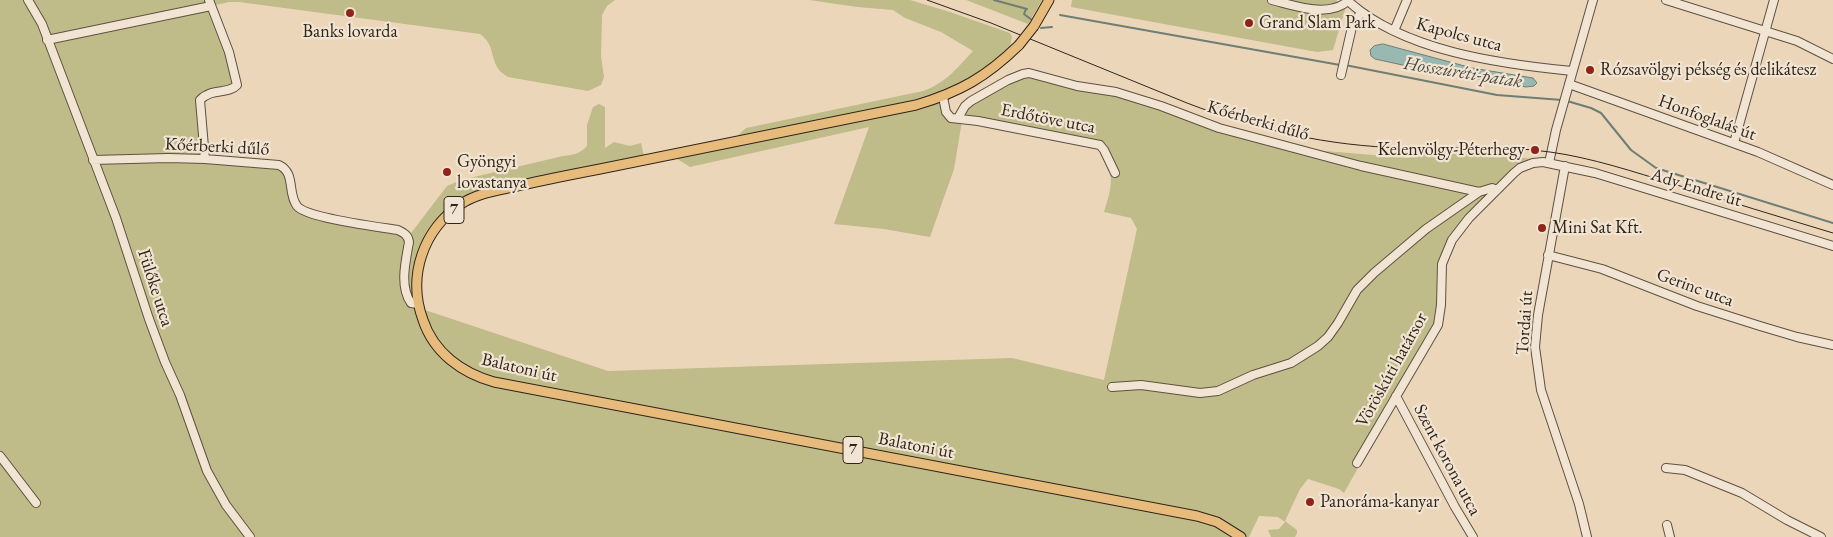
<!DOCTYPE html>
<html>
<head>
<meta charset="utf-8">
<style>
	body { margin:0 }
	canvas { display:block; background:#ebd6b9 }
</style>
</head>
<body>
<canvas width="1833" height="537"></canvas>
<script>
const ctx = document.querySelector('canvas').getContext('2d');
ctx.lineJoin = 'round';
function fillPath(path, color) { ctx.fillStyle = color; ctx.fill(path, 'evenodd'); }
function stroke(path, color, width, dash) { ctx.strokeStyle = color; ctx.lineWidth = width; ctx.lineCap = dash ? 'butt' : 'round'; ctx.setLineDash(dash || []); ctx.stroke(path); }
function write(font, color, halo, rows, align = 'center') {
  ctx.font = font + ' "EB Garamond",serif'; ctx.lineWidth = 4.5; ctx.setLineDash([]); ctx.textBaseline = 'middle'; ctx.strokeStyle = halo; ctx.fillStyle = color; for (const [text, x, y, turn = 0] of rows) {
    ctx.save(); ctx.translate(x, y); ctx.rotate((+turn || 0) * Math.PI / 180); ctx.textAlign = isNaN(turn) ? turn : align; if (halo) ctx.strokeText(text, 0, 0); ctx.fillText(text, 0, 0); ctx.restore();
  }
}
fillPath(new Path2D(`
	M0,0H615L607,6L602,15L601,56L604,77L601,85L588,91L508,77C486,64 499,48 480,34L239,2H229L211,6L237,85L200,100L206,159L285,168L300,209L398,230L408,237L447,186L461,180L563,156C572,155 580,154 587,146V125L593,107L599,104L605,107V148L614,142L630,146L641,143L644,156L470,194C437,211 420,236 413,272C412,279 411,291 413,299C414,302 417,306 419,308L608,371L1012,358L1104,380L1137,229L1131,218L1104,212C1113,184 1114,176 1102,148L962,121L954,169L930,237L884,229L834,224L869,127L690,167L671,155L730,143L746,128L923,91C946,83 957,68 973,51L941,32L905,18L893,10L857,7L809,0H910L950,12L1010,33L1012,37L1008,56L943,97L946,112L958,118L965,106L1023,74L1116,92L1176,112L1313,150L1409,158L1410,153H1421L1422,150H1463V153L1480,152L1533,159L1520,168L1469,218L1447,249L1440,314L1395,395L1359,466L1344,493L1339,489L1308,479L1300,489L1285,521L1297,530V533L1295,537H1271L1268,530L1279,529L1285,522L1278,517L1259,516L1249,537H0Z
	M966,0H1042L1028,24Z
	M1072,0H1336L1345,10L1333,50L1317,52L1071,7Z`), '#bfbc8a');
const water = new Path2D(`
	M1383,44L1472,68L1533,78L1537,83L1534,86L1526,87L1430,71L1375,59L1371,56L1370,50L1374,46Z`);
fillPath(water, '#98b9b2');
stroke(water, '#6e7e75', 1);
stroke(new Path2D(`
	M994,0L1027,9
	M1026,9L1024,14L1032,20
	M1060,15L1340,65
	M1041,28L1052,27
	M1345,65L1497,95L1562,100
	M1567,101L1591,108L1601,113L1631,150L1656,168L1833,223`), '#6e7e75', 2);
const minor = new Path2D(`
	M28,0L42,24L116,218L149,319L165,362L180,395L207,471L226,505L250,537
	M1272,0C1296,6 1328,18 1348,1
	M1347,0C1402,51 1500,64 1572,71
	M1666,0L1797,41L1833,59
	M1394,31L1407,0
	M47,40L211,6
	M1341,75L1352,27L1361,12
	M1569,84L1758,152L1833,185
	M943,97L946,112L951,118L978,121L1100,145L1104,150L1115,173
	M958,118L965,106L971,101L1008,80L1023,74L1029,73L1077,86L1116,92L1161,106L1219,128L1361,166L1479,192L1492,188L1497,190
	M1734,143L1774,0
	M205,159L200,100C213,87 228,95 237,85L229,52L209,0
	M93,160L168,158L205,159L279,165C296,173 287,193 297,206C306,218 379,227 398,230C404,233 408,235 409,242C406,260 399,286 411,303L418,304
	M1549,163L1556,130L1593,0
	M1565,166L1538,315L1535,347L1541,390L1579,504L1587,537
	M1548,255L1602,269L1697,306L1760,326L1797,337L1833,345
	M1112,387L1141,385L1200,393L1218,391L1253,375L1291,363L1318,346L1328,337L1338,323L1357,290L1374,273L1426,229L1479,192
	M1396,396L1455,507L1473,537
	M0,456L36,503
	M1357,463L1438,325L1441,305L1442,264L1452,240L1469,218L1514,173L1520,168L1533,163L1543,162L1595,173L1833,246
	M1666,468L1685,470L1742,493L1787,520L1821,537
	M1667,525L1670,537`);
const major = new Path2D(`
	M1034,26L1049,0
	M1019,45C986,77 960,92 916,105C811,126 706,148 600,169C574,174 548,179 522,185C502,190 479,192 461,204C423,230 407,276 423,320C434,353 462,373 494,382L1197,516L1217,522L1241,537`);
stroke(minor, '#5e5142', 10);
stroke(major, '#2f251a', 11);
stroke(minor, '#f2e4d2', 8);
stroke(major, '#e6bb7c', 9);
stroke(new Path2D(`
	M927,0L991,23L1187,103C1257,130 1328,146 1404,148C1453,149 1501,145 1550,152C1593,158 1634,172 1674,184C1727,201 1780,217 1833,233`), '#2f251a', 1);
const majorBridge = new Path2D(`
	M1019,45L1034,26`);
stroke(majorBridge, '#2f251a', 11, []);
stroke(majorBridge, '#e6bb7c', 9);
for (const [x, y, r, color] of [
	[350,13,5,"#8f2418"],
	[1249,23,5,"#8f2418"],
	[1590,70,5,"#8f2418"],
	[1535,150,5,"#8f2418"],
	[447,172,5,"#8f2418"],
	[1542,228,5,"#8f2418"],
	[1310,502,5,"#8f2418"]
]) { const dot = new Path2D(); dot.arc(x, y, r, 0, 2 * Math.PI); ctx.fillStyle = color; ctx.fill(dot); stroke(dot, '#f2e4d2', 2); }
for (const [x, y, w] of [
	[454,210,20],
	[853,450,20]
]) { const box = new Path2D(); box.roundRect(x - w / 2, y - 13.5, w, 27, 4); ctx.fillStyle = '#f2e4d2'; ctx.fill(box); stroke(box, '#2f251a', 1); }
write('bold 16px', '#2f251a', null, [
	["7",454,210],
	["7",853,450]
]);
write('18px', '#2f251a', '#f2e4d2', [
	["Grand Slam Park",1259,23],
	["Banks lovarda",350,32,"center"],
	["Rózsavölgyi pékség és delikátesz",1600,70],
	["Kelenvölgy-Péterhegy",1525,150,"right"],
	["Gyöngyi",457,162],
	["lovastanya",457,183],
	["Mini Sat Kft.",1552,228],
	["Panoráma-kanyar",1320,502]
], 'left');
write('18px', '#2f251a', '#f2e4d2', [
	["Kapolcs utca",1459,35,15],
	["Honfoglalás út",1707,118,20],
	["Erdőtöve utca",1048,119,11],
	["Kőérberki dűlő",1258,121,16],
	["Kőérberki dűlő",217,147,3],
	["Ady Endre út",1696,188,17],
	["Fülőke utca",155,288,72],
	["Gerinc utca",1695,288,20],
	["Tordai út",1525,323,-86],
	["Balatoni út",519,368,13],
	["Vöröskúti határsor",1392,370,-61],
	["Balatoni út",916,446,11],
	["Szent korona utca",1447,460,62]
]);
write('italic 19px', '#494a40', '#f2e4d2', [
	["Hosszúréti-patak",1463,73,9]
]);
</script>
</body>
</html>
